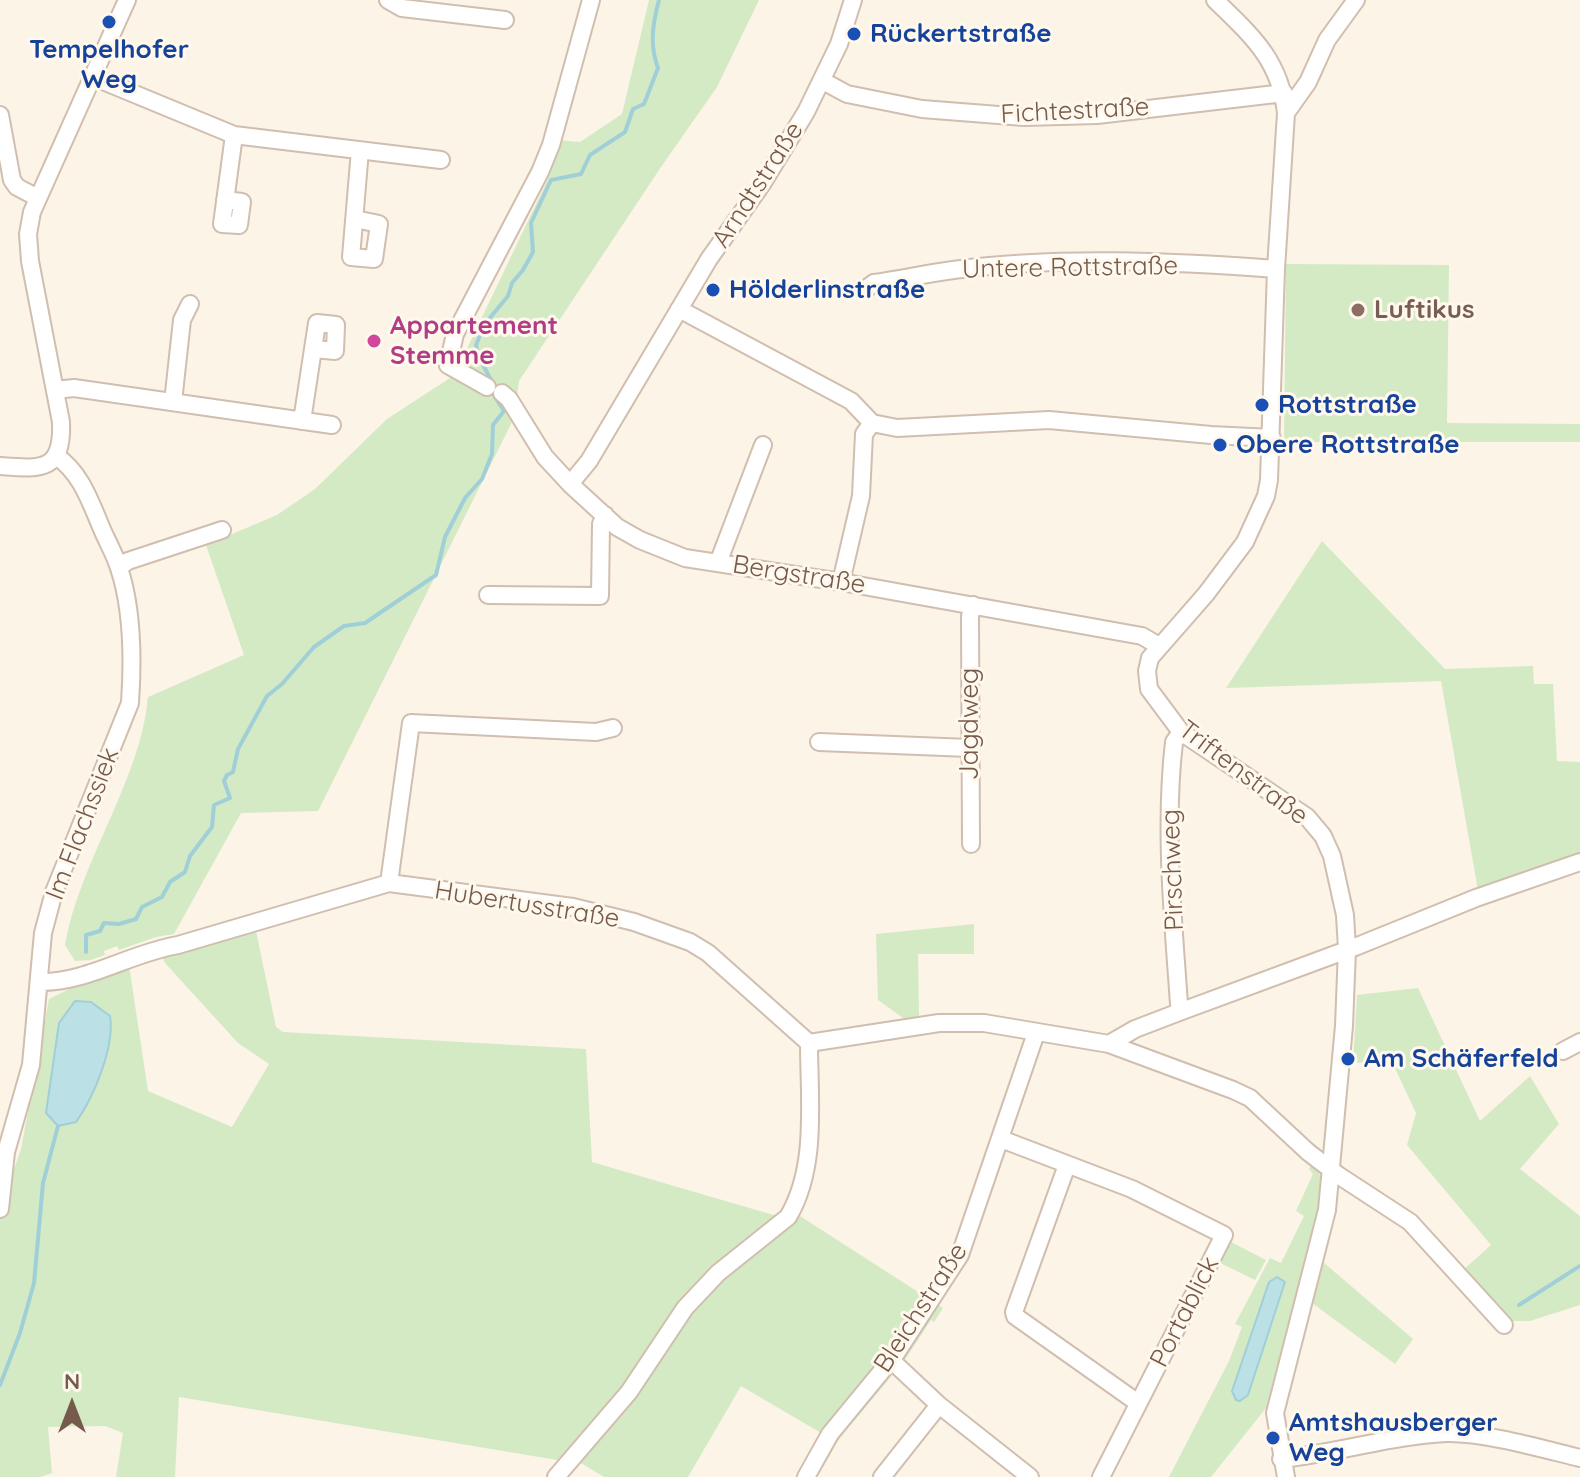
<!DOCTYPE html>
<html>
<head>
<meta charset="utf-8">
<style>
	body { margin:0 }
	#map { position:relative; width:1580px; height:1477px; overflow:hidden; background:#fcf4e7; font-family:Quicksand,sans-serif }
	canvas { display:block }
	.north { position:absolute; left:32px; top:1365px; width:80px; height:80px; -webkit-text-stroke:6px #fff8ed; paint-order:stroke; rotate:0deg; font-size:22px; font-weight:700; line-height:32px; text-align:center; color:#765a4b }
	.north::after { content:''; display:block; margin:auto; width:28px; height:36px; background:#765a4b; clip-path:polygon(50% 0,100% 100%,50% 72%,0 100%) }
</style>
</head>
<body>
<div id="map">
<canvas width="1580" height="1477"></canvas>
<div class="north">N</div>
</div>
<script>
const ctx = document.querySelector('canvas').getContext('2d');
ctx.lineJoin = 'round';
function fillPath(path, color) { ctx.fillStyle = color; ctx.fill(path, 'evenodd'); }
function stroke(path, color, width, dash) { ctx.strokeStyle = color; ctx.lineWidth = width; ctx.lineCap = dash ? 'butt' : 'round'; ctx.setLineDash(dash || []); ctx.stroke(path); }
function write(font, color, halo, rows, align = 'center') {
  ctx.font = font + ' Quicksand,sans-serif'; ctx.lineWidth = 6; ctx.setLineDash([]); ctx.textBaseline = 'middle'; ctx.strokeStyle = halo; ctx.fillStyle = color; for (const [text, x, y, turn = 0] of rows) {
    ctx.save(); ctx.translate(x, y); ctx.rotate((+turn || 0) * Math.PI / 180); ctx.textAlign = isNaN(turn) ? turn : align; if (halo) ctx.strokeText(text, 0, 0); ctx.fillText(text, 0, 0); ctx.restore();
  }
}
fillPath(new Path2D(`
	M649,0H759L717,87L661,167L519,381L514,418L318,811L241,813L174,934L156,937L119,950L117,946L104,951L105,955L91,960L75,961L65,945C79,862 141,780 148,697L244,655L206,545L277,515L315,489L387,419L450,378L463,357L548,179L557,140L580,142L622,114Z
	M1286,264L1449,265L1447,423L1580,424V442H1284Z
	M1322,541L1445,669L1533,666L1534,684H1553L1557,761L1580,762V858L1478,890L1441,681L1226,688Z
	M974,924V954H918L919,1018L906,1020L878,1000L876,934Z
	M256,931L276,1027L283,1032L586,1049L592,1162L794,1221L800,1216L943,1308L934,1322L931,1320L904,1361L840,1438L817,1477H796L821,1433L741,1386L688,1477H604L576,1460L569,1462L179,1397L175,1477H116L123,1433L105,1426L48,1427L52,1473L40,1477H0V1210L21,1149L49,999L83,982L129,965L148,1091L232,1127L269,1064L238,1043L165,963L161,954Z
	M1418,988L1480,1121L1530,1076L1559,1124L1520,1169L1580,1216V1305L1530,1321H1511L1461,1272L1491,1245L1407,1145L1416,1113L1392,1062L1353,1063L1357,995Z
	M1312,1163L1322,1178L1318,1216L1266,1408L1211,1477H1169L1229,1361L1242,1327L1235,1324L1270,1258L1281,1263L1304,1216L1296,1211L1313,1174L1309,1169Z
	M1229,1241L1266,1260L1255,1280L1218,1262Z
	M1323,1262L1413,1339L1395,1364L1312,1303Z`), '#d4eac5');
const water = new Path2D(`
	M75,1001L91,1002L110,1016C115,1046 94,1097 76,1122L58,1126L46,1113L59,1023Z
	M1277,1277L1285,1282L1284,1285L1248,1395L1240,1401L1236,1400L1232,1391L1269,1282Z`);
fillPath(water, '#bbe0e6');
stroke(water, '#a1cfd7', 2);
stroke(new Path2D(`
	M493,384L478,355L476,345L484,325L508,296L512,283L523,270L533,252L531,223L551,180L581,174L590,155L625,132L633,109L644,104L658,68C649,44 653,23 659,0
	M86,952V935L100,931L104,923L119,924L136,919L142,907L162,897L170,882L185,872L190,856L212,827L214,805L230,798L224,781L227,775L233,772L238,749L267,696L282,684L314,647L344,626L365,623L436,575L445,537L465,498L482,479L492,454L493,425L504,411L493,394
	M1519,1305L1580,1266
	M0,1385L20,1333L34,1283L43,1183L58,1126`), '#a1cfd7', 4);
const minor = new Path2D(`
	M388,0L402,8L505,20
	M1215,0C1252,36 1280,60 1286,113L1276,269L1269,480L1266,496L1245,542L1206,594L1150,658L1147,671L1149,689L1181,732L1307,817L1323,836L1332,856L1345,915L1347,949L1344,1026L1327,1210L1275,1413L1286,1477
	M91,76L234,135L441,160
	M823,81L847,94L922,109L1024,117L1097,115L1284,93
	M1286,113L1308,82L1327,40L1356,0
	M0,115L12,180L17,187L38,198
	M225,200L242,202L239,225L222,224L234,135
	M355,219L379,224L374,259L351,257L360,150
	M867,288L874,283C900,279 926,274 953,270C1058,256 1170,261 1276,269
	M679,309L851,401L872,423
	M487,387L448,365L455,334L540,172L551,145L591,0
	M55,390L74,388L332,425
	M502,393L509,399L545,457L570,484L617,527L640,540L685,558L841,582L1142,636L1159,646
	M173,402L182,320L190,304
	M302,421L317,323L336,325L335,351L314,349
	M872,423L897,428L1049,420L1211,435L1272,438
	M0,466C41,469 63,472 61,422L30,261L28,234L32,212L127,0
	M570,484L589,461L709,259L762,184L806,112L839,44L853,0
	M718,563L763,445
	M119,567L128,561L222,530
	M841,582L861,496L864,434L872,423
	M488,595L600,596L601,524L605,515
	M1181,732L1174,742C1164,829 1173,918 1179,1004L1182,1011
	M819,742L969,748
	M971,844L970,616L973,605
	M389,883L411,723L596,732L613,728
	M39,982C87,983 130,953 178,945L389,883L573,907L634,922L690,942L708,953L809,1043L939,1023H984L1109,1044L1233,1090L1250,1098L1308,1152L1338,1175L1410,1222L1504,1325
	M1109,1044L1135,1029L1182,1011L1355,947L1476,898L1580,862
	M1563,1051L1580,1042
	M1001,1139L1132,1189L1224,1235L1101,1477
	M1067,1165L1014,1312L1015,1316L1138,1403
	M0,1209L6,1152L31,1065L43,933L54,892L130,703C133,659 133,610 119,568C114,552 105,538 99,522C89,498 79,471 56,456
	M891,1360L939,1405L1030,1477
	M1281,1459C1337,1453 1391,1436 1446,1433C1484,1432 1543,1449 1580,1458
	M556,1477L629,1392L685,1308L718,1273L788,1217C818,1167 809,1099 809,1043
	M806,1477L830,1434L895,1355L960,1255L1036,1033
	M882,1477L939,1405`);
stroke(minor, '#d0beaf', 20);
stroke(minor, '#fff', 16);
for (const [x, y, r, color] of [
	[109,22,8,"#1a4fb4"],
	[854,34,8,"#1a4fb4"],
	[713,290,8,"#1a4fb4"],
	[1358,310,8,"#8d6e63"],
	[374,341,8,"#d1479c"],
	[1262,405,8,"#1a4fb4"],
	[1220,445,8,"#1a4fb4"],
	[1348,1059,8,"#1a4fb4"],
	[1273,1438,8,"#1a4fb4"]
]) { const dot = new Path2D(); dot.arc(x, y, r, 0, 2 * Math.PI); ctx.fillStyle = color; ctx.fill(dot); stroke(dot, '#fff8ed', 3); }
write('bold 26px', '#164399', '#fff8ed', [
	["Rückertstraße",870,34],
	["Tempelhofer",109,50,"center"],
	["Weg",109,80,"center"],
	["Hölderlinstraße",729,290],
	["Rottstraße",1278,405],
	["Obere Rottstraße",1236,445],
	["Am Schäferfeld",1364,1059],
	["Amtshausberger",1289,1423],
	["Weg",1289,1453]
], 'left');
write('26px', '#765a4b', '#fff8ed', [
	["Fichtestraße",1075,111,-3],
	["Arndtstraße",758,185,-57],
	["Untere Rottstraße",1070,268,-1],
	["Bergstraße",799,575,9],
	["Jagdweg",970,724,-90],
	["Triftenstraße",1243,773,37],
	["Im Flachssiek",83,824,-69],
	["Pirschweg",1173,870,-92],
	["Hubertusstraße",527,905,9],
	["Bleichstraße",921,1308,-57],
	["Portablick",1185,1312,-63]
]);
write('bold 26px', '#785e54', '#fff8ed', [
	["Luftikus",1374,310]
], 'left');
write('bold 26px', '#b23c85', '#fff8ed', [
	["Appartement",390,326],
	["Stemme",390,356]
], 'left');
</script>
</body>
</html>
